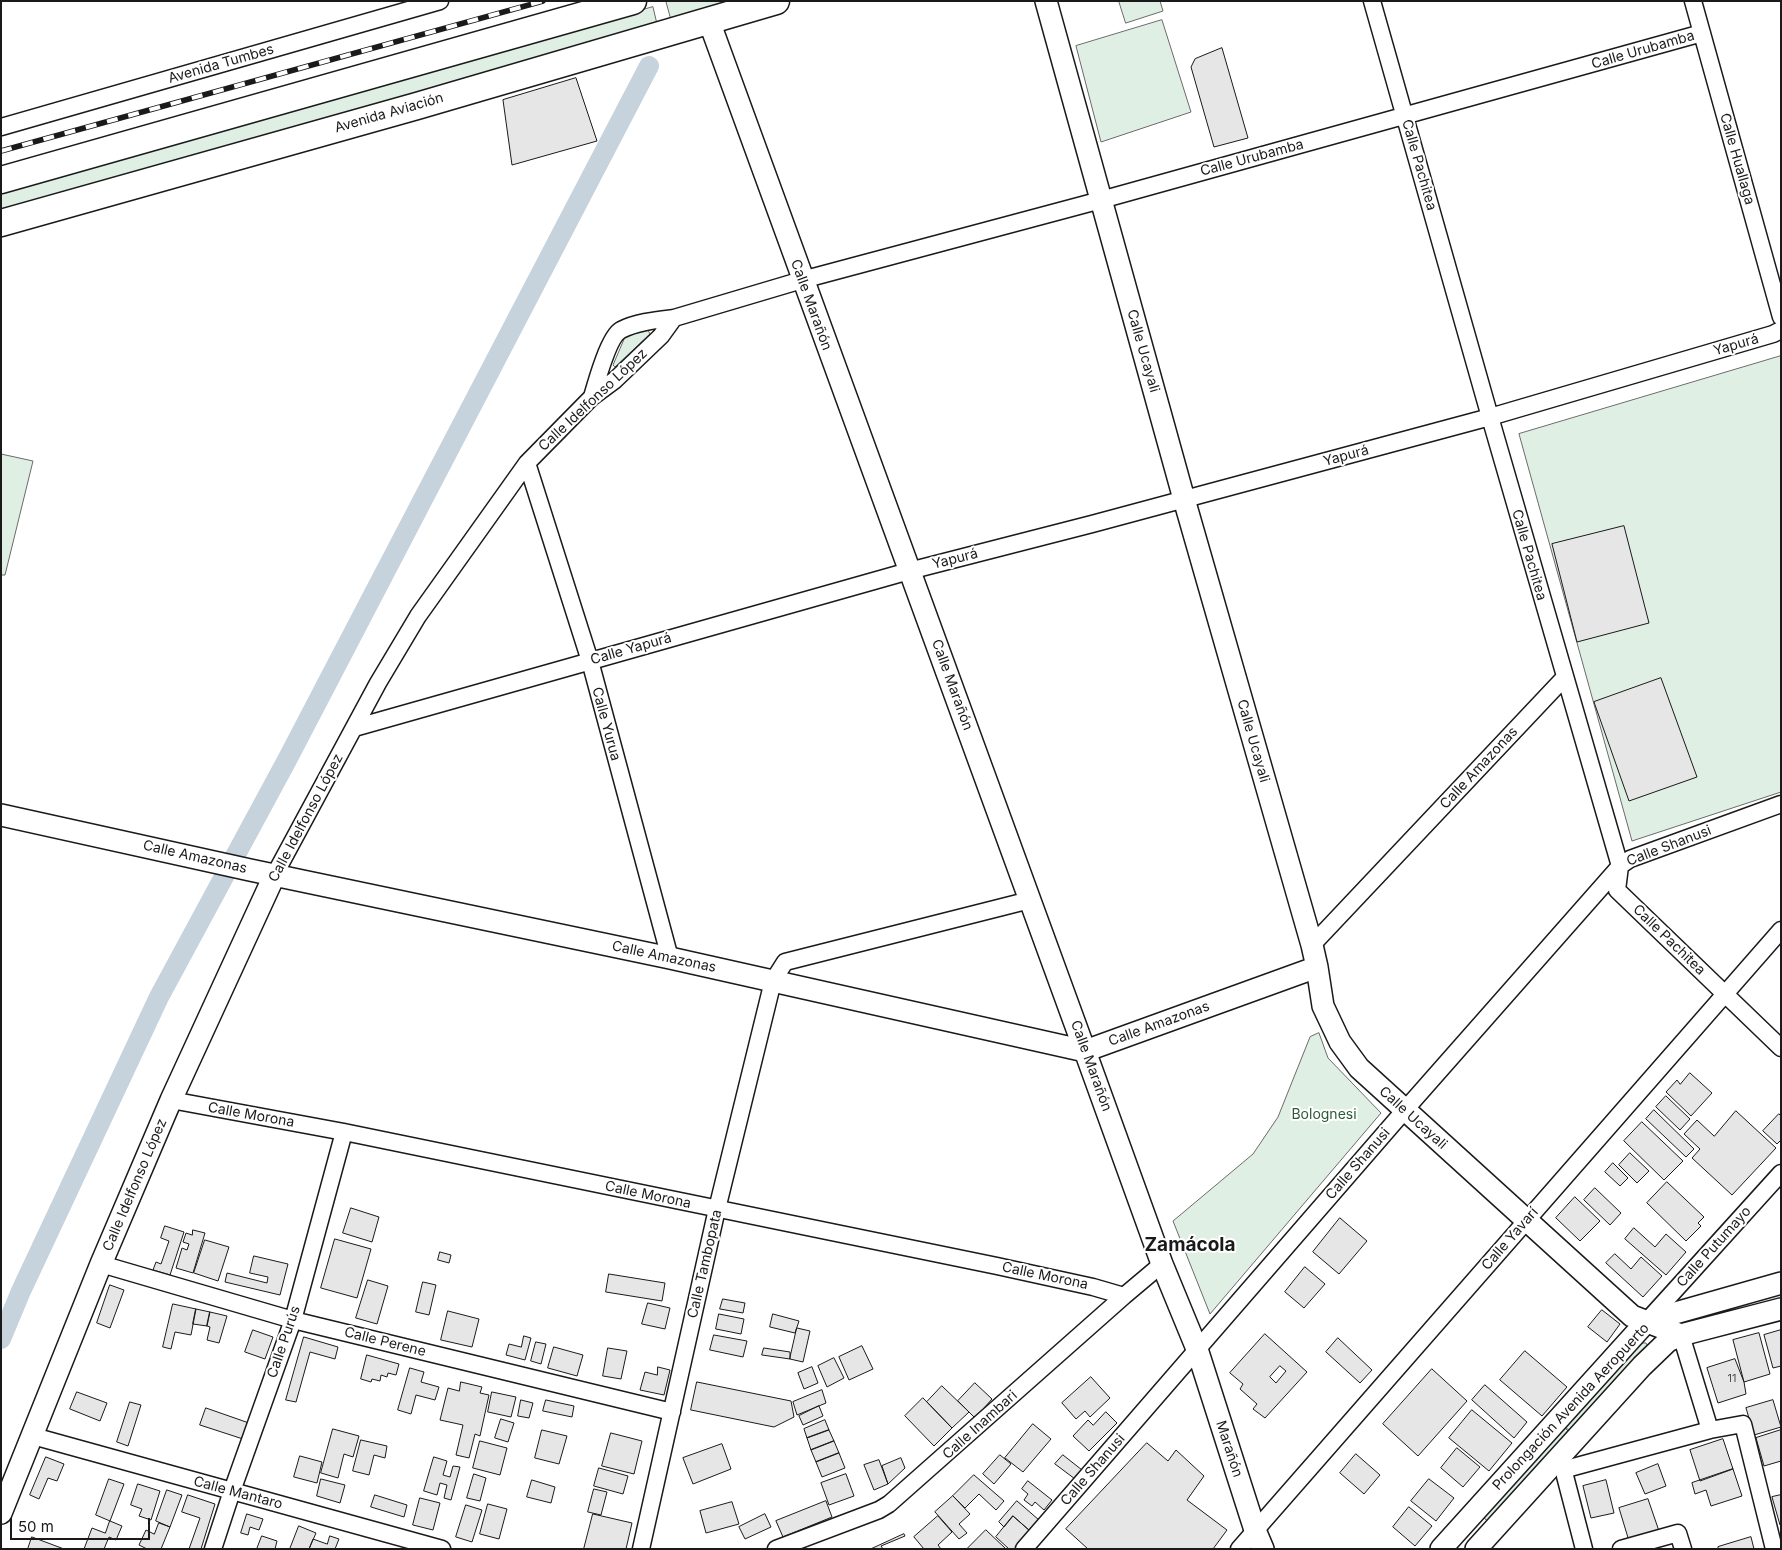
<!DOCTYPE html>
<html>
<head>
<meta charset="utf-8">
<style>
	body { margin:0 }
	#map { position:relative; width:1782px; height:1550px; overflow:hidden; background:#fff; font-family:Inter,sans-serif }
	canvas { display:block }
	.frame { position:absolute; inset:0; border:2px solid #1a1a1a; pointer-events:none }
	.scale { position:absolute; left:10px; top:1518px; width:140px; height:22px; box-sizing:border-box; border:2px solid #1a1a1a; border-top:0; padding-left:6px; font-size:15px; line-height:18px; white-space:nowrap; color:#1a1a1a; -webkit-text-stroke:4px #fff; paint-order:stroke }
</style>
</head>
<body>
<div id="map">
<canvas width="1782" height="1550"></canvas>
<div class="frame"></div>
<div class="scale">50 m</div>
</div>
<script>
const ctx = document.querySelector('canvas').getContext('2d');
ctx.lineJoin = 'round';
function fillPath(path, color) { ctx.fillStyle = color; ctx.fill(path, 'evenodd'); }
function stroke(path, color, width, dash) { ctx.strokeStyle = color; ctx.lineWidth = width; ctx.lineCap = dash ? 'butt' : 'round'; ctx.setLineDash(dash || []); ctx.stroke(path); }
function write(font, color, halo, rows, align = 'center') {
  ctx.font = font + ' Inter,sans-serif'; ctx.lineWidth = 4; ctx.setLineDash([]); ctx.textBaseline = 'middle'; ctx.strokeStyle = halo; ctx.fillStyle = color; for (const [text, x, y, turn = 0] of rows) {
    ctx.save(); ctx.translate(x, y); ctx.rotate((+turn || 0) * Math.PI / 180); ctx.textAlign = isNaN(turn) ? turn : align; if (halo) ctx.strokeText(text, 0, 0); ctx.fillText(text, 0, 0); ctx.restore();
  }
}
const green = new Path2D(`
	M670,1H734L671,20L666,2Z
	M1119,1H1160L1163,11L1126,23Z
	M653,7L657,24L1,211V192Z
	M1162,20L1191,112L1101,142L1076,46Z
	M648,330L650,334L615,367L613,365L625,337Z
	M1781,356V792L1632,841L1519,434Z
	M1,454L33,461L5,575H1Z
	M1319,1033L1328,1058L1381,1113L1210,1314L1173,1221L1253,1154L1278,1117L1310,1037Z
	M1781,1291V1301L1689,1324L1687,1322L1686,1320Z
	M1640,1343H1646L1648,1347L1571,1432L1564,1426Z
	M1563,1426L1570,1433L1488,1521L1486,1520L1483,1516Z`);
fillPath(green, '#e0efe3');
stroke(green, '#6a6a6a', 1);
stroke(new Path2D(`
	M1,1339L21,1291L159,997L287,760L649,66`), '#c6d2dc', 20);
const building = new Path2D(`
	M1222,48L1248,138L1214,147L1191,67L1195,59Z
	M576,78L597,141L512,165L503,100Z
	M1624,526L1649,623L1577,642L1552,544Z
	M1661,678L1697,777L1629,801L1594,702Z
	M1690,1073L1712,1093L1691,1116L1666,1092L1677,1080L1680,1084Z
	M1666,1096L1690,1119L1680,1130L1656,1107Z
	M1654,1110L1694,1149L1686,1157L1646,1119Z
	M1736,1111L1776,1148L1732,1195L1692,1158L1700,1149L1684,1134L1697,1120L1714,1136Z
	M1779,1114L1781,1116V1140L1777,1144L1763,1131Z
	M1642,1122L1683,1161L1664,1180L1624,1141Z
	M1630,1153L1649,1171L1637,1183L1619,1165Z
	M1613,1163L1628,1178L1620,1186L1605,1172Z
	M1667,1182L1704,1217L1698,1223L1701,1226L1686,1241L1647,1203Z
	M1595,1188L1621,1213L1610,1225L1584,1200Z
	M1575,1197L1600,1221L1580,1241L1556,1218Z
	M351,1208L379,1217L372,1242L343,1233Z
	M1340,1218L1367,1241L1339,1274L1313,1252Z
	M165,1226L184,1232L170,1275L153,1270L156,1262L161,1264L169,1241L161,1238Z
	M1634,1228L1655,1247L1666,1234L1686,1252L1666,1275L1625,1239Z
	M193,1230L205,1233L193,1273L176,1268L182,1248L187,1250L189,1244L183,1242L186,1233L192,1235Z
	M335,1239L371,1249L357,1298L321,1288Z
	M205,1240L229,1247L218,1281L194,1273Z
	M440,1252L451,1255L449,1263L438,1260Z
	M1615,1254L1631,1269L1641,1257L1662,1276L1643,1297L1606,1263Z
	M254,1256L288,1264L280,1295L225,1282L227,1273L267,1283L268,1277L250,1273Z
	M1305,1267L1325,1284L1304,1308L1285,1292Z
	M609,1274L665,1283L662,1301L606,1292Z
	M368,1280L388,1286L377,1324L356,1318Z
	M423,1282L436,1285L429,1315L416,1312Z
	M110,1285L124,1290L110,1328L97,1323Z
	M723,1299L745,1303L743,1313L720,1309Z
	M648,1303L670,1308L665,1329L642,1324Z
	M173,1304L196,1309L191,1335L175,1332L171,1349L163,1347Z
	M196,1309L210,1312L207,1326L193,1324Z
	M1602,1310L1620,1324L1607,1342L1588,1327Z
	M448,1311L479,1319L472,1347L441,1340Z
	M210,1312L227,1316L219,1343L207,1340L210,1327L207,1326Z
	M719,1314L744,1319L741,1334L716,1329Z
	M773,1314L799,1321L795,1333L770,1327Z
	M797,1328L810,1331L803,1362L790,1359Z
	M253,1330L273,1337L265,1359L245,1352Z
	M1781,1330V1366L1773,1368L1764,1335Z
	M1759,1333L1770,1374L1744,1382L1733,1340Z
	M1265,1334L1307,1372L1265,1418L1253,1409L1257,1404L1240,1389L1243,1384L1230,1373ZM1280,1366L1286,1371L1276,1383L1270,1377Z
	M714,1335L747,1341L743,1357L710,1350Z
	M524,1336L531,1338L525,1360L506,1355L509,1344L521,1347Z
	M304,1337L338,1347L335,1359L310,1352L296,1402L286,1400Z
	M1338,1338L1372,1370L1360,1383L1326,1352Z
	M536,1342L546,1344L541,1364L531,1361Z
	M862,1346L873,1369L849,1380L839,1357Z
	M554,1347L583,1355L577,1376L548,1368Z
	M608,1348L627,1351L621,1379L603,1376Z
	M764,1348L790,1352V1359L762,1355Z
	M1525,1351L1567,1387L1542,1416L1500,1380Z
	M367,1355L399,1364L396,1375L388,1373L387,1377L381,1375L380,1381L372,1379L371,1382L361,1379Z
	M834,1358L844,1378L827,1387L818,1366Z
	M1735,1359L1744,1382L1746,1394L1718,1403L1707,1368Z
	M658,1367L670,1370L664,1395L640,1390L645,1372L657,1375Z
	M812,1367L818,1383L804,1389L798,1373Z
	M410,1368L424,1372L421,1382L439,1387L435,1400L416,1395L411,1414L398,1410Z
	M1432,1369L1467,1401L1418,1456L1383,1424Z
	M1091,1377L1110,1398L1090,1417L1085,1411L1076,1419L1062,1403Z
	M461,1382L482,1387L480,1393L489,1395L480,1436L475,1434L469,1458L456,1455L463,1425L440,1420L448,1388L459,1391Z
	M697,1382L791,1401L794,1417L774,1427L691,1410Z
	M975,1383L992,1399L975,1418L958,1401Z
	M1485,1385L1527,1422L1514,1438L1472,1400Z
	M942,1386L969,1412L952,1428L927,1402Z
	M822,1390L826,1403L797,1415L793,1402Z
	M77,1392L107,1403L100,1421L70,1409Z
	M492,1392L516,1397L511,1417L488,1412Z
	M923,1398L952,1428L934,1446L905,1416Z
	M521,1400L533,1403L529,1418L518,1416Z
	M546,1400L574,1406L572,1417L543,1411Z
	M1773,1400L1781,1427L1754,1435L1746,1408Z
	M130,1402L141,1405L128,1446L117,1442Z
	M819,1406L823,1416L803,1425L799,1416Z
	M206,1408L249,1423L243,1439L200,1425Z
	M1472,1410L1512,1443L1489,1471L1449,1438Z
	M1106,1412L1117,1423L1089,1451L1073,1436L1088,1420L1093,1425Z
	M501,1419L514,1423L508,1442L495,1438Z
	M825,1420L829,1430L807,1438L804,1429Z
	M1033,1424L1051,1439L1023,1472L1005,1458Z
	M333,1429L359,1436L353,1457L344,1454L338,1478L321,1473Z
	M542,1430L567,1436L559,1464L535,1458Z
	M829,1430L834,1441L811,1450L807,1438Z
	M1781,1430V1461L1764,1466L1756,1438Z
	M611,1433L642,1441L634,1474L602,1466Z
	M1723,1439L1733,1469L1700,1481L1690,1450Z
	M361,1440L387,1446L385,1458L374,1455L369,1475L353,1471Z
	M480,1441L507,1448L500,1475L473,1468Z
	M834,1441L839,1453L816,1462L811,1450Z
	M1147,1443L1168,1461L1176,1450L1204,1476L1187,1500L1227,1530L1213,1549H1088L1066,1529Z
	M722,1444L731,1469L693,1484L683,1458Z
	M1457,1448L1480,1467L1463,1487L1441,1468Z
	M839,1453L845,1468L822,1477L816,1462Z
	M1356,1454L1380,1475L1364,1494L1340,1473Z
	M1000,1455L1011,1464L994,1484L983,1474Z
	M1063,1455L1082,1470L1075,1479L1055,1464Z
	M300,1456L322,1462L317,1483L294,1477Z
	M46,1457L64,1464L57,1481L48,1478L39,1499L30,1495Z
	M434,1457L447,1461L443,1475L450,1477L453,1466L460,1467L451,1500L444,1498L447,1485L440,1483L437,1495L424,1491Z
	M901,1458L905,1468L888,1484L882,1466Z
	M879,1460L888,1484L874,1490L864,1465Z
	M1658,1464L1666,1486L1645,1494L1636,1473Z
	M599,1468L628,1476L623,1494L594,1486Z
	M1733,1469L1742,1496L1711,1506L1706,1490L1695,1494L1692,1483Z
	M474,1474L486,1478L480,1501L467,1498Z
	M846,1474L854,1496L829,1505L821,1483Z
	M974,1475L1004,1501L996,1510L979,1494L965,1508L953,1496Z
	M109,1479L124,1484L110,1521L96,1515Z
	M321,1479L345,1485L340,1503L317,1496Z
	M1429,1479L1454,1498L1436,1521L1411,1501Z
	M532,1480L555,1487L551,1503L527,1497Z
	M1606,1480L1614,1513L1591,1518L1583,1486Z
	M1028,1481L1052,1500L1044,1510L1035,1502L1032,1506L1024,1500L1028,1494L1022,1489Z
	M138,1484L160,1491L151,1520L139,1516L142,1509L131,1505Z
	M594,1489L607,1492L601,1515L588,1512Z
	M167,1490L182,1495L170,1527L156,1521Z
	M188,1495L215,1504L201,1549H189L200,1518L182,1512Z
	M375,1495L407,1505L404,1517L371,1507Z
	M1781,1495V1525H1780L1772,1497Z
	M953,1496L970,1514L959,1524L967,1533L959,1539L935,1512Z
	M420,1498L440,1503L433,1530L413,1525Z
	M1648,1499L1659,1531L1629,1541L1619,1508Z
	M826,1501L832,1517L783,1537L776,1521Z
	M1017,1501L1039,1520L1030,1531L1013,1516L1004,1527L999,1522Z
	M732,1502L739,1524L706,1533L700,1511Z
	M488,1504L507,1509L499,1539L480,1534Z
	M466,1505L482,1510L472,1542L456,1537Z
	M1409,1507L1432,1526L1415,1546L1393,1527Z
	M247,1514L263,1519L259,1530L250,1527L248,1535L241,1533Z
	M593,1514L632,1523L626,1549H584Z
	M765,1514L771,1527L745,1539L739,1527Z
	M938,1516L952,1532L938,1545L941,1549H924L914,1537Z
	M1013,1516L1030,1531L1015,1549H1009L996,1537Z
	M110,1521L122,1526L116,1540L109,1537L104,1549H84L92,1528L105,1533Z
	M159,1523L170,1527L161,1549H147L139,1545L146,1530L154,1534Z
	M299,1526L316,1533L309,1549H290Z
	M986,1530L1006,1549H967Z
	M904,1534L905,1536L881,1546L883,1549H871Z
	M262,1536L277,1541L275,1549H257Z
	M330,1536L339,1539L335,1549H309L313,1539L327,1544Z
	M32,1537L64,1549H28Z
	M1751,1537L1754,1549H1718V1547Z`);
fillPath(building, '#e6e6e6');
stroke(building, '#1a1a1a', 1);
const minor = new Path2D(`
	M1372,1L1490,417L1620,866L1617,890L1781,1048
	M1693,1L1781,317
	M1,127L440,1
	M592,397C596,383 609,336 621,330C636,322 657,320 674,318
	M527,463L590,661L670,958
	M354,728L909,571L1092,524L1490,417L1773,334L1781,330
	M275,874L378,683L418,616L527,463L592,397L615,380L661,336L674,318L802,280L1101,200L1702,33
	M1312,945L1565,677
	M171,1100L344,1132L997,1266L1093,1287L1124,1296
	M101,1264L293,1320L672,1412
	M1647,1321L1781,1173
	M1681,1335L1710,1430
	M33,1436L442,1549
	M1566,1469L1710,1430L1743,1424L1774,1549
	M1566,1469L1565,1476L1584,1549
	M213,1549L232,1491L293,1320L344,1132
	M641,1549L717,1209L773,981L785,962L1030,900
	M776,1549L879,1510L889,1504L1124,1296L1162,1264
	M1024,1549L1404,1111L1620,866L1630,859L1781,804
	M1239,1549L1781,930
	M1621,1549L1678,1533L1683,1549`);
const tertiary = new Path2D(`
	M1046,1L1184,499L1312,945L1317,967L1323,1006L1340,1042L1359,1068L1632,1316L1681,1335
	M709,21L1085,1051L1162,1264L1197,1349L1255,1530L1263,1549
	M1,815L250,870L670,958L1085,1051L1317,967
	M1,1513L101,1264L171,1100L275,874
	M1441,1549L1647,1321L1781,1283
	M1476,1549L1642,1366L1668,1341L1681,1335L1781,1309`);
const primary = new Path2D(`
	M1,180L633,1
	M1,223L417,106L776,1`);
stroke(minor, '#1a1a1a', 19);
stroke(tertiary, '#1a1a1a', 24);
stroke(primary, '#1a1a1a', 29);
stroke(minor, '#fff', 16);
stroke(tertiary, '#fff', 21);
stroke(primary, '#fff', 26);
const rail = new Path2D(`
	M1,151L543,1`);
stroke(rail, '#1a1a1a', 5.5);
stroke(rail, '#fff', 4, [11]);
write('11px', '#4d4d4d', null, [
	["11",1732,1379]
]);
write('14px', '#1a1a1a', '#fff', [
	["Calle Urubamba",1643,50,-16],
	["Avenida Tumbes",221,64,-16],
	["Avenida Aviación",389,113,-16],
	["Calle Urubamba",1252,158,-15],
	["Calle Huallaga",1737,159,74],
	["Calle Pachitea",1419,165,74],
	["Calle Marañón",811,305,70],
	["Yapurá",1736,345,-16],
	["Calle Ucayali",1143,351,74],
	["Calle Idelfonso López",593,400,-43],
	["Yapurá",1346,456,-15],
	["Calle Pachitea",1529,555,74],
	["Yapurá",955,559,-14],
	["Calle Yapurá",631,649,-16],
	["Calle Marañón",952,685,70],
	["Calle Yurua",606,724,75],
	["Calle Ucayali",1253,741,74],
	["Calle Amazonas",1479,768,-47],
	["Calle Idelfonso López",306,818,-62],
	["Calle Shanusi",1669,846,-21],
	["Calle Amazonas",195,857,13],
	["Calle Pachitea",1669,940,44],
	["Calle Amazonas",664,957,12],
	["Calle Amazonas",1159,1024,-20],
	["Calle Marañón",1091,1066,70],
	["Calle Morona",251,1115,10],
	["Calle Ucayali",1413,1118,42],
	["Calle Shanusi",1358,1164,-49],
	["Calle Idelfonso López",135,1185,-67],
	["Calle Morona",648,1195,12],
	["Calle Yavarí",1510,1239,-49],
	["Calle Putumayo",1714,1247,-48],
	["Calle Tambopata",705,1264,-77],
	["Calle Morona",1045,1276,12],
	["Calle Purús",284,1342,-71],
	["Calle Perene",385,1342,14],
	["Prolongación Avenida Aeropuerto",1571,1407,-47],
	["Calle Inambari",980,1425,-42],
	["Marañón",1229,1449,72],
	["Calle Shanusi",1093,1470,-49],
	["Calle Mantaro",238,1493,15]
]);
write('14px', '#2b5a34', '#fff', [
	["Bolognesi",1324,1115]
]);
write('bold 19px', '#1a1a1a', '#fff', [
	["Zamácola",1190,1245]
]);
</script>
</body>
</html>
